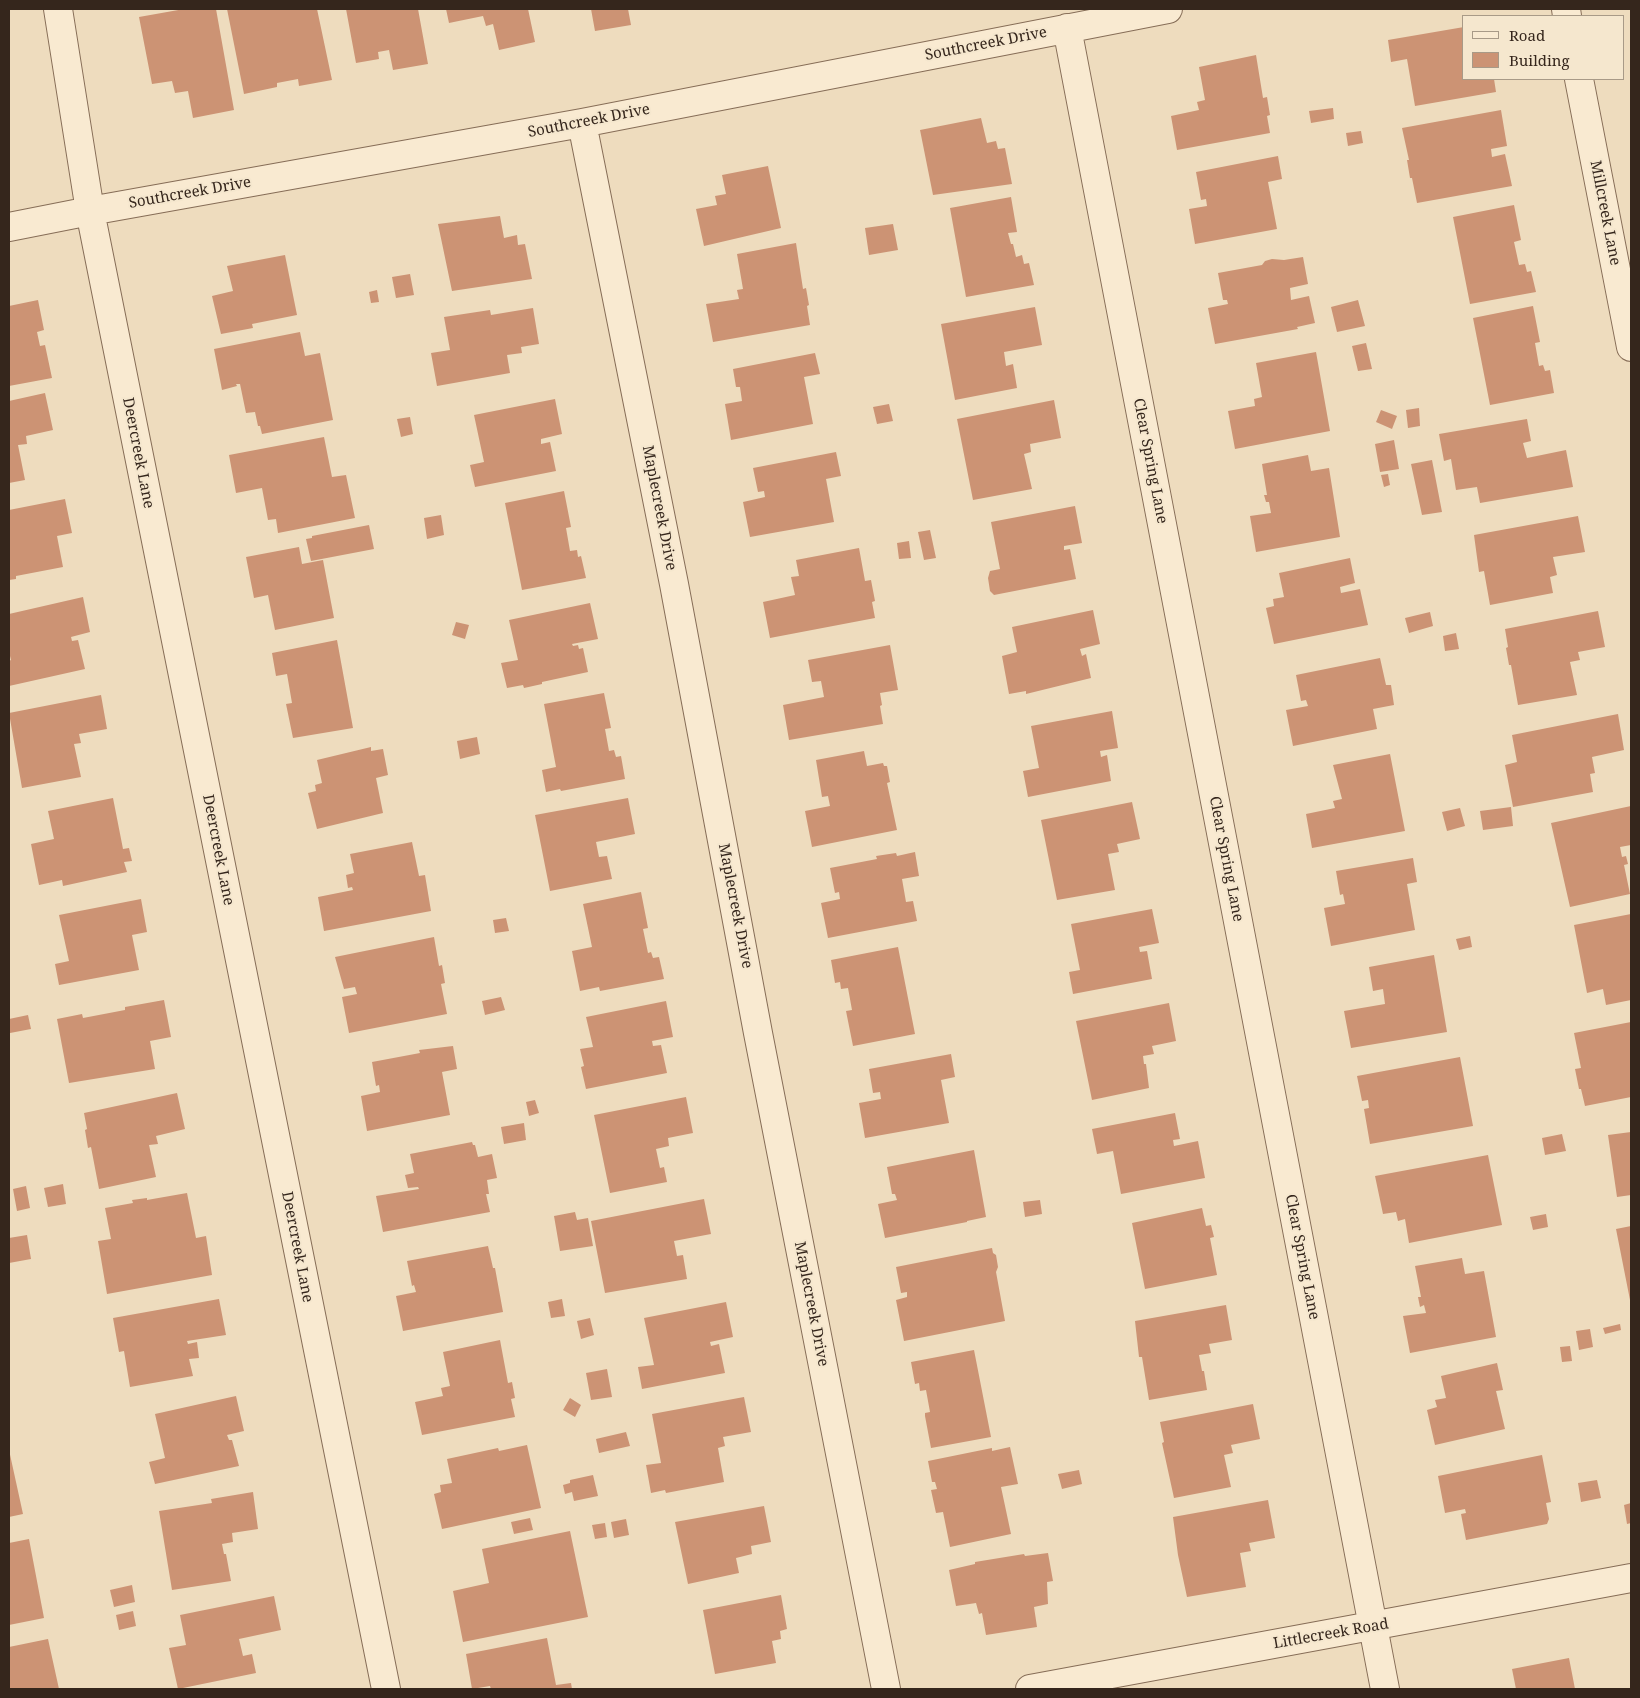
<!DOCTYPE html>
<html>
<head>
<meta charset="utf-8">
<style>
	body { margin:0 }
	#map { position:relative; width:1640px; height:1698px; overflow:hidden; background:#eedcbe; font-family:"Noto Serif",serif }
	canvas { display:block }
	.frame { position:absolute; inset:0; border:10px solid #35261c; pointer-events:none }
	.legend { position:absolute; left:1462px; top:15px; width:162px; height:65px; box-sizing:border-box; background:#f5e7ce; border:1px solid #a89a87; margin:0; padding:6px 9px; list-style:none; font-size:15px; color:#35261c }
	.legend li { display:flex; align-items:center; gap:10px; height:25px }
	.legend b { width:25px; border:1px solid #a89a87 }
</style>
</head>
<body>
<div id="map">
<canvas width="1640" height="1698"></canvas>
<div class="frame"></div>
<ul class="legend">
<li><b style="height:6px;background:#f9ead1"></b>Road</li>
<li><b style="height:14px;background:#cc9374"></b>Building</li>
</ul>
</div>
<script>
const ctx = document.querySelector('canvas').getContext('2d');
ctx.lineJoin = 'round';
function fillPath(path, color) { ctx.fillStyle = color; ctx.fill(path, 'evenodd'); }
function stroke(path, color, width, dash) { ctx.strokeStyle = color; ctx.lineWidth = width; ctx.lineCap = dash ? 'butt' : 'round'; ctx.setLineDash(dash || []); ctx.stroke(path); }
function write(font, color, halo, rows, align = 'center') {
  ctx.font = font + ' "Noto Serif",serif'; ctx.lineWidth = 4; ctx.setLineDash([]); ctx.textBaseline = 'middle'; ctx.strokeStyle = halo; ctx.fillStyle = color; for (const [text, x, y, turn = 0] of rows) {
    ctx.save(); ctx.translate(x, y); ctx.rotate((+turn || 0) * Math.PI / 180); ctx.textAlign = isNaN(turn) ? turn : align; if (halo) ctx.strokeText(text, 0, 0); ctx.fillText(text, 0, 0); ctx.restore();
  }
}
fillPath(new Path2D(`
	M184,9H216L234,110L193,118L188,91L175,93L172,81L152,84L139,17Z
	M227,9H317L332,80L299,86L298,79L277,83V87L244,94Z
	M346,9H418L428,64L393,70L389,50L378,52L379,59L356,63Z
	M446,9H528L535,42L499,50L493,24L486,26L483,16L449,23Z
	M591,9H628L631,25L595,31Z
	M1464,27V79H1494L1496,92L1415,106L1407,59L1391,62L1388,40Z
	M1256,55L1263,98L1267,97L1270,115L1267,116L1270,133L1177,150L1171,116L1199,110L1197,102L1205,100L1199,67Z
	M1333,108L1334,119L1311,123L1309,111Z
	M1501,110L1507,146L1491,149L1492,157L1505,154L1512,186L1417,203L1412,178H1410L1407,160H1409L1402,128Z
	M981,118L987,143L996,141L998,149L1005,148L1012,184L933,195L920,130Z
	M1361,131L1363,143L1348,146L1346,133Z
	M1278,156L1282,179L1268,182L1277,229L1195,244L1189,209L1207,206L1206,199L1201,200L1196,172Z
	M768,166L781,228L704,246L696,209L717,205L715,196L726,194L722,175Z
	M1011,197L1017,232L1008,233L1011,244H1013L1016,257L1022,255L1024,264L1029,263L1034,285L966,297L950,208Z
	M1514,205L1521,240L1514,242L1519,265L1525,264L1527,272L1531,271L1536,292L1470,304L1453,217Z
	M500,216L504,238L517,235L518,245L525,244L532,279L452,291L438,224Z
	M893,224L898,250L869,255L865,228Z
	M796,243L803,289L806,288L809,305L807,306L810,325L713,342L706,304L739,299L737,290L743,289L737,254Z
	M285,255L297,315L252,324L253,328L221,334L212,296L233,291L227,266Z
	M1303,257L1308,284L1290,288L1291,300L1309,296L1315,323L1297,327L1298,329L1215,344L1208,308L1228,304L1227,300H1223L1218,273L1262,265L1265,261L1272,259L1284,260Z
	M410,274L414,295L396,298L392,277Z
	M377,290L379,302L371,303L369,292Z
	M38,300L44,330L37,332L40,346L45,345L52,378L9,386V306Z
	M1358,300L1365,326L1337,332L1331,307Z
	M1533,306L1540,342L1535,343L1539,366L1543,365L1545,371L1550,370L1554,393L1490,405L1473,318Z
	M1035,307L1042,345L1004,352L1006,366L1013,364L1017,388L955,400L941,324Z
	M533,308L539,344L521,347L522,353L507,355L510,373L437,386L431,353L450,350L444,317L490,310L491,315Z
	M300,332L305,356L320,353L333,420L262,434L260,426H258L255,412L246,413L240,384H236L237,386L222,390L214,349Z
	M1366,343L1372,369L1358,371L1352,346Z
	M1316,352L1330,431L1235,449L1228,411L1255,406L1254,399L1262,397L1256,363Z
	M815,353L820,374L804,377L813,424L731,440L725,404L742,401L740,387H736L733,369Z
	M45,393L53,430L26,436L27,444L18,445L25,480L9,483V401Z
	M555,399L562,434L541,439V444L550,442L556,471L475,487L470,465L484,462L474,415Z
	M1054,400L1061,438L1030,444L1031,452L1024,454L1032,489L973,500L957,419Z
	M889,404L893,421L877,424L873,407Z
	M1419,408L1420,426L1408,428L1406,410Z
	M1381,410L1397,416L1392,429L1376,422Z
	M410,417L413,434L401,437L397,419Z
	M1527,419L1531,441L1523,443L1527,458L1566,450L1573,487L1480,503L1477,487L1456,490L1451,459L1444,461L1439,434Z
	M324,437L332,477L346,475L355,518L278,533L276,519L268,520L262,488L236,493L229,455Z
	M1394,440L1399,469L1380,472L1375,444Z
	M836,452L841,476L826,479L834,522L750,537L743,502L765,497L764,491L758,492L753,468Z
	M1308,455L1311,471L1329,468L1340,537L1256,552L1250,516L1271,513L1269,502H1266L1264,495H1267L1262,464Z
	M1432,460L1442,512L1422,515L1411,464Z
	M1388,474L1390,485L1384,487L1381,475Z
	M564,491L571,527L566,528L570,551L577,550L578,557L581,556L586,578L522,590L505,503Z
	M65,499L72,533L57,536L63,567L16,576V579L9,580V510Z
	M1075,506L1082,543L1064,546V550L1070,549L1076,579L994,595L990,591L988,578L990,571L1000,569L991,522Z
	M441,515L444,535L427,539L424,518Z
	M1578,516L1585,552L1553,557L1557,575L1550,577L1553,593L1490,605L1484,571L1479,572L1474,535Z
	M369,525L374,549L311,561L306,539L312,538V536Z
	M930,530L936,558L924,560L918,532Z
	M909,541L911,558L899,559L897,543Z
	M299,547L302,564L323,560L334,618L275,630L268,595L254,598L246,557Z
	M859,548L865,581L871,580L875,601L872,602L875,618L770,638L763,602L795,595L791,577L799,576L796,560Z
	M1350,558L1355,583L1340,587L1341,593L1360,589L1368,625L1274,644L1266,608L1274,606L1273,599L1284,597L1279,573Z
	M83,597L90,632L71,637L72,641L78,640L85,669L9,686V661L11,660L9,652V614Z
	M590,603L598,639L572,644L573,646L578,645L579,649L583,648L588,672L542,682V684L524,688L523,685L507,688L501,663L518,660L509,620Z
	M1093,610L1100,644L1080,649L1082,656L1086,654L1091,678L1026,694V691L1009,694L1002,656L1017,652L1012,627Z
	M1598,611L1605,647L1578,652L1580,660L1570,662L1577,695L1518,705L1511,665H1509L1506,648L1508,647L1505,629Z
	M1430,612L1433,626L1409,633L1405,618Z
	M456,622L469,625L465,639L452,635Z
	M1456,633L1459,649L1445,651L1443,636Z
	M337,640L353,728L293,738L286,704L292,703L287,674L276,676L272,653Z
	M890,645L898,690L880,693L882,705L880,706L883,724L789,740L783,705L824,697L821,681L812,682L808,660Z
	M1380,658L1386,685H1391L1394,705L1373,709L1377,729L1293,746L1286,710L1308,706L1306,700L1301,701L1296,675Z
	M604,693L611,728L605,729L609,751L614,750L616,757L621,756L625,779L561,791L560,789L546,792L542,770L556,767L544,704Z
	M101,695L107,729L79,734L81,743L74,744L81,777L22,788L9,713Z
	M1112,711L1118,748L1100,751L1101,757L1107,755L1111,781L1028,797L1023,771L1039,768L1031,726Z
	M1618,714L1624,750L1592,757L1595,773L1590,774L1593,792L1513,807L1505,765L1517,762L1512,735Z
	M477,737L480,754L460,759L457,741Z
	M371,747V751L383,749L388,775L376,778L383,813L317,829L308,793L316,791L315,785L322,783L317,760Z
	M864,751L867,766L883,763L884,766H887L890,782L887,783L897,830L812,847L805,811L830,806L828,796L822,797L816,760Z
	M1390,754L1405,831L1312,848L1306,814L1335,808L1333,801L1342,799L1333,765Z
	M113,798L123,849L129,848L132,861L124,862L127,872L63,886L62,880L39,885L31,844L54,839L48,811Z
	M628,798L635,834L596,842L599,857L607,856L612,879L550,891L535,815Z
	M1132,802L1140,839L1117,844L1119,852L1108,854L1115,890L1057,900L1041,820Z
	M1631,806V845L1620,847L1622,857L1626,856L1628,864L1624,865L1630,894L1570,907L1551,823Z
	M1511,807L1513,826L1483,830L1480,811Z
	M1460,808L1465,826L1447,831L1442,812Z
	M412,842L419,876L425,875L431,911L324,931L318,897L353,890L352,887L348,888L346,875L354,873L350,854Z
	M915,852L919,876L902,879L906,902L913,901L917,921L828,938L821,903L840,899L839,892L835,893L830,868L877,859L876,856L896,853L897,856Z
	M1413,858L1417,882L1407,884L1415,930L1331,946L1324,908L1345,904L1343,894L1340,895L1336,871Z
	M641,892L648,928L643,929L648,953L651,952L653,958L659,957L664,979L600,991L599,987L580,991L572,951L592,947L583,904Z
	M141,899L147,932L132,935L139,970L59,985L55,964L69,961L59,915Z
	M1152,909L1159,943L1139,947L1140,952L1147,951L1152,979L1073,994L1069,972L1080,970L1071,924Z
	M1631,914V1000L1606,1005L1603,989L1587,993L1574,925Z
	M506,918L509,931L495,933L493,920Z
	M1470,936L1472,947L1459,950L1456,939Z
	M434,937L439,966L442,965L445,983L441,984L447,1014L349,1033L342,997L357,994L355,987L344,989L335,957Z
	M898,947L915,1034L853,1046L846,1011L852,1010L848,988L841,989L840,982L835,983L831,960Z
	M1434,955L1447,1032L1351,1048L1344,1011L1385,1004L1383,989L1373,991L1369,967Z
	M501,997L505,1010L485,1015L482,1001Z
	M164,1000L171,1037L150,1041L155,1069L69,1083L57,1019L82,1014L83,1018L125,1010V1007Z
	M666,1001L673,1037L652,1041L653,1046L661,1045L667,1073L586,1089L581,1067L584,1066L580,1049L593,1047L586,1017Z
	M1169,1003L1176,1041L1152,1046L1154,1054L1143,1056L1144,1064H1146L1149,1088L1092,1100L1076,1021Z
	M28,1015L31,1029L10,1033L9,1019Z
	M1631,1022V1097L1585,1106L1581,1089H1579L1575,1069L1581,1068L1574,1033Z
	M453,1046L457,1069L442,1072L450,1115L367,1131L361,1096L380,1092L379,1085L376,1086L372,1062L420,1053L419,1050Z
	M951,1054L955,1077L941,1080L949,1123L865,1138L859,1103L881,1099L880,1092L873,1093L869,1069Z
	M1460,1057L1473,1126L1370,1144L1364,1109L1369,1108L1368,1100L1362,1101L1357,1076Z
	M177,1093L185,1129L156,1136L158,1144L149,1145L156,1177L99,1189L91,1147L88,1148L85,1130L87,1129L84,1113Z
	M686,1097L693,1133L668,1138L669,1146L656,1149L660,1168L664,1167L667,1182L610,1193L594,1115Z
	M535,1100L539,1113L529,1116L526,1102Z
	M1175,1113L1180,1139L1173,1140L1174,1146L1198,1141L1205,1178L1121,1194L1113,1151L1097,1154L1092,1129Z
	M524,1123L526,1140L504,1144L501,1127Z
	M1631,1132V1195L1617,1197L1608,1135Z
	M1562,1134L1566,1151L1545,1155L1542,1138Z
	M472,1142L473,1145H475L478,1157L492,1154L497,1178L487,1180L489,1194H486L490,1212L383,1232L376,1196L419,1189L418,1187L408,1188L405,1175L414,1173L410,1154Z
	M974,1150L986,1217L967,1221V1222L885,1238L878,1204L897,1200L895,1194H892L887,1167Z
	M1488,1155L1502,1225L1409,1243L1405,1219L1398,1221L1396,1212L1383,1214L1375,1176Z
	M63,1184L66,1204L48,1207L44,1188Z
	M26,1186L30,1208L17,1211L13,1189Z
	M187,1193L196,1238L206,1236L212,1275L107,1294L98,1241L111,1239L105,1208L133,1203L132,1200L147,1198V1200Z
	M704,1199L711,1234L674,1241L677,1256L683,1255L687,1279L605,1293L591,1221Z
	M1040,1200L1042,1214L1025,1217L1023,1202Z
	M1202,1208L1206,1226L1211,1225L1214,1237L1210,1238L1217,1275L1145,1289L1132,1223Z
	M575,1212L577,1220L588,1218L593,1246L560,1251L554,1216Z
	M1546,1214L1548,1227L1533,1230L1530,1217Z
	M1631,1226V1300H1630L1616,1229Z
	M27,1235L31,1259L9,1263V1238Z
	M488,1246L493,1268H495L503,1312L403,1331L396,1296L416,1292L414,1285L412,1286L407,1261Z
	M992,1248L993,1253L996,1255L998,1267L996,1272L1005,1321L904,1341L896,1300L907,1297V1292L901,1293L896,1267Z
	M1462,1258L1465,1274L1484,1271L1496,1337L1410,1353L1403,1316L1426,1313L1424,1305L1420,1307L1418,1297H1421L1415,1266Z
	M219,1299L226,1335L187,1341L188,1344L197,1342L199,1358L189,1359L193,1376L130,1387L124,1351L119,1352L113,1318Z
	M562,1299L565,1316L551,1318L548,1302Z
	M726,1302L733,1337L710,1342L711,1346L719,1344L725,1373L642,1389L638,1367L654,1365L644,1318Z
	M1226,1305L1232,1340L1209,1344L1211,1353L1199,1355L1202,1371H1204L1207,1390L1149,1400L1142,1357H1139L1135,1321Z
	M590,1318L594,1335L581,1339L577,1321Z
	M1620,1324L1621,1330L1605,1334L1603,1328Z
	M1590,1329L1593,1347L1579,1350L1576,1331Z
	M500,1340L508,1383L512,1382L515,1398L511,1399L515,1417L422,1435L415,1402L443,1396L441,1388L450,1386L443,1352Z
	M1570,1346L1572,1361L1562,1362L1560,1347Z
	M974,1350L991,1437L931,1448L925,1416V1413L930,1412L926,1390L920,1391L919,1383L915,1384L911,1362Z
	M1497,1363L1503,1390L1496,1391L1505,1429L1435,1445L1427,1410L1437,1407L1435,1400L1446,1398L1441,1376Z
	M607,1369L612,1397L591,1400L586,1373Z
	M236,1396L244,1431L227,1435L229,1440H232L239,1466L155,1484L149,1462L165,1458L155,1414Z
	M744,1397L751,1432L723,1437L725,1446L718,1448L724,1482L666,1493L665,1490L651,1493L646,1465L661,1463L652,1414Z
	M570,1398L581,1405L575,1417L563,1410Z
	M1253,1404L1260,1439L1231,1445L1233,1453L1224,1455L1231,1487L1174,1498L1162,1443L1164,1442L1160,1422Z
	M626,1432L630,1446L599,1453L596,1439Z
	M527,1445L541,1508L442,1529L434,1494L441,1492L440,1485L452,1483L447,1459L498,1448L499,1451Z
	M1010,1447L1018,1484L1001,1487L1011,1534L950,1547L943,1512L936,1513L931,1490L937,1489L935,1482H932L928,1461L992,1448V1451Z
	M9,1450L23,1514L9,1517Z
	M1542,1455L1551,1502L1546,1503L1549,1519L1547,1524L1466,1540L1461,1514L1466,1513L1465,1509L1445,1513L1438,1476Z
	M1079,1470L1082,1484L1062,1489L1058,1474Z
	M593,1475L598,1496L574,1501L572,1492L565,1494L563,1485L570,1483V1480Z
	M1597,1480L1601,1498L1581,1502L1578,1483Z
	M253,1492L258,1529L232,1533L233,1542L222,1544L224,1554H226L231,1581L172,1590L159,1511L212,1503L211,1499Z
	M1268,1500L1275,1538L1249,1543L1251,1551L1240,1553L1246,1587L1187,1597L1178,1555L1173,1517Z
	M1631,1503V1523L1627,1524L1624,1505Z
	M764,1506L771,1542L751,1546L752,1554L736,1558L739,1573L688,1584L675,1522Z
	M530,1518L533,1530L514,1534L511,1522Z
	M626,1519L629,1535L614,1538L611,1522Z
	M605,1523L607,1537L595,1539L592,1525Z
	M570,1531L588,1617L463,1642L453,1591L489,1583L482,1549Z
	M29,1539L44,1618L9,1625V1543Z
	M1048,1553L1053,1581L1047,1582L1048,1604L1034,1607L1037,1627L986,1635L982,1613L979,1614L976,1603L956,1606L949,1570L975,1564V1562L1024,1554L1025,1556Z
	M132,1585L135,1602L114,1607L110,1590Z
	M781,1595L787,1629L780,1631L781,1639L772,1641L776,1663L715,1674L703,1610Z
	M274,1596L281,1630L239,1639L243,1656L252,1654L256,1673L178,1689L169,1648L186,1645L180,1615Z
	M133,1611L136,1626L119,1630L116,1615Z
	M547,1638L556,1685L571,1683L572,1689H491L490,1686L472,1689L466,1654Z
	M48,1639L59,1689H9V1647Z
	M1569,1658L1575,1689H1516L1512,1669Z`), '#cc9374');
const minor = new Path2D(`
	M58,9L90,211L386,1689
	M1566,9L1567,16
	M1067,28L1385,1689
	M1579,79L1631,347
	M582,123L674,584L758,1033L886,1689
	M9,227L90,211L582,123L1168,9
	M1030,1689L1631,1578`);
stroke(minor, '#866d57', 30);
stroke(minor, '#f9ead1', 28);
write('15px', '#35261c', '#f5e7ce', [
	["Southcreek Drive",986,44,-11],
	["Southcreek Drive",589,121,-11],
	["Southcreek Drive",190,193,-10],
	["Millcreek Lane",1605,213,79],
	["Deercreek Lane",138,453,79],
	["Clear Spring Lane",1150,461,79],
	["Maplecreek Drive",659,508,79],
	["Deercreek Lane",218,850,79],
	["Clear Spring Lane",1226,859,79],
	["Maplecreek Drive",735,906,79],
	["Deercreek Lane",297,1247,79],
	["Clear Spring Lane",1302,1257,79],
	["Maplecreek Drive",811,1304,79],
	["Littlecreek Road",1331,1634,-10]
]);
</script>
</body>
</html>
